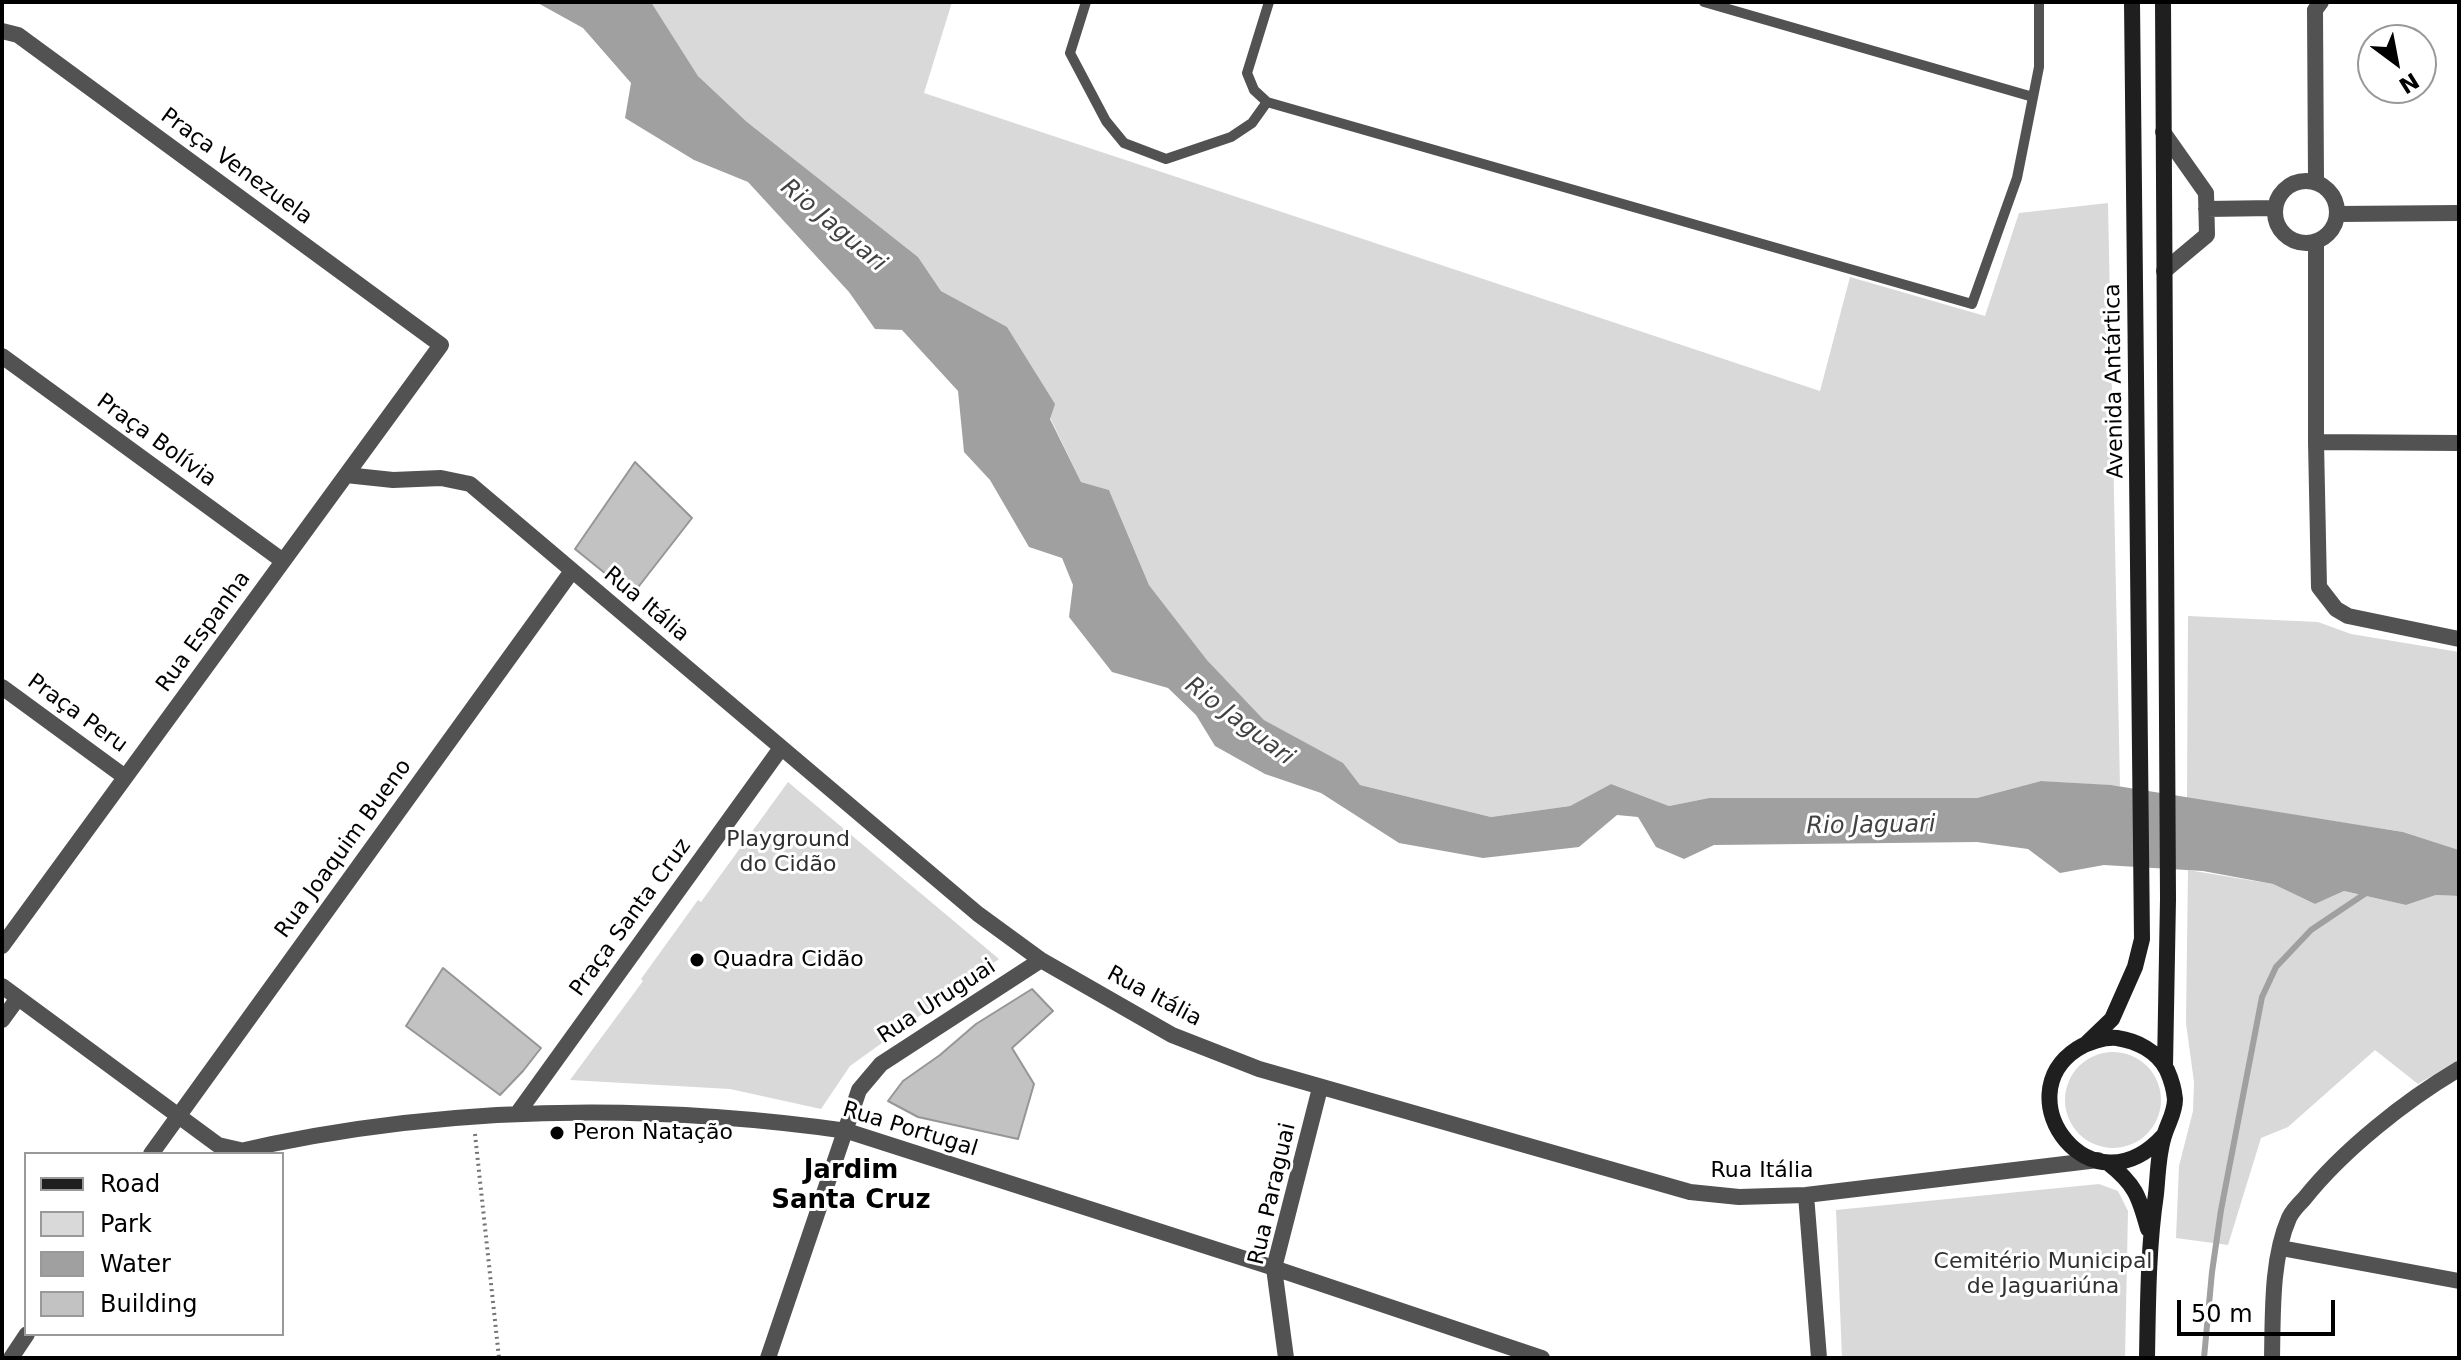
<!DOCTYPE html>
<html>
<head>
<meta charset="utf-8">
<style>
	body { margin:0 }
	#map { position:relative; width:2461px; height:1360px; overflow:hidden; background:#fff; font-family:"DejaVu Sans",sans-serif }
	canvas { display:block }
	.frame { position:absolute; inset:0; border:4px solid #000; pointer-events:none }
	.legend { position:absolute; left:24px; top:1152px; width:260px; height:184px; box-sizing:border-box; background:#fff; border:2px solid #999; margin:0; padding:10px 14px; list-style:none; font-size:24px; color:#000 }
	.legend li { display:flex; align-items:center; gap:16px; height:40px }
	.legend b { width:40px; border:2px solid #999 }
	.north { position:absolute; left:2357px; top:24px; width:80px; height:80px; box-sizing:border-box; background:#fff; border:2px solid #999; border-radius:50%; rotate:148deg; font-size:22px; font-weight:700; line-height:32px; text-align:center; color:#000 }
	.north::after { content:''; display:block; margin:auto; width:28px; height:36px; background:#000; clip-path:polygon(50% 0,100% 100%,50% 72%,0 100%) }
	.scale { position:absolute; left:2177px; top:1300px; width:158px; height:36px; box-sizing:border-box; border:4px solid #000; border-top:0; padding-left:10px; font-size:24px; line-height:28px; white-space:nowrap; color:#000; -webkit-text-stroke:6px #fff; paint-order:stroke }
</style>
</head>
<body>
<div id="map">
<canvas width="2461" height="1360"></canvas>
<div class="frame"></div>
<ul class="legend">
<li><b style="height:10px;background:#1f1f1f"></b>Road</li>
<li><b style="height:22px;background:#d9d9d9"></b>Park</li>
<li><b style="height:22px;background:#a0a0a0"></b>Water</li>
<li><b style="height:22px;background:#c2c2c2"></b>Building</li>
</ul>
<div class="north">N</div>
<div class="scale">50 m</div>
</div>
<script>
const ctx = document.querySelector('canvas').getContext('2d');
ctx.lineJoin = 'round';
function fillPath(path, color) { ctx.fillStyle = color; ctx.fill(path, 'evenodd'); }
function stroke(path, color, width, dash) { ctx.strokeStyle = color; ctx.lineWidth = width; ctx.lineCap = dash ? 'butt' : 'round'; ctx.setLineDash(dash || []); ctx.stroke(path); }
function write(font, color, halo, rows, align = 'center') {
  ctx.font = font + ' "DejaVu Sans",sans-serif'; ctx.lineWidth = 6; ctx.setLineDash([]); ctx.textBaseline = 'middle'; ctx.strokeStyle = halo; ctx.fillStyle = color; for (const [text, x, y, turn = 0] of rows) {
    ctx.save(); ctx.translate(x, y); ctx.rotate((+turn || 0) * Math.PI / 180); ctx.textAlign = isNaN(turn) ? turn : align; if (halo) ctx.strokeText(text, 0, 0); ctx.fillText(text, 0, 0); ctx.restore();
  }
}
fillPath(new Path2D(`
	M651,2H952L924,93L1820,391L1850,277L1985,316L2019,213L2108,203L2120,786L2041,781L1977,798H1709L1669,806L1611,784L1570,806L1491,817L1360,785L1342,763L1264,720L1207,660L1149,585L1109,490L1081,482L1007,328L941,291L918,257L747,122L698,76Z
	M2188,616L2318,622L2351,634L2459,652V850L2403,832L2187,798Z
	M788,782L999,959L850,1066L821,1109L730,1089L570,1080L643,981L641,979L698,900L701,902Z
	M2188,870L2273,884L2315,904L2344,891L2406,905L2436,895L2459,896V1060L2418,1084L2375,1050L2288,1127L2261,1138L2228,1245L2176,1238L2179,1166L2193,1111L2194,1082L2186,1023Z
	M2065 1100a48 48 0 1 1 96 0a48 48 0 1 1-96 0Z
	M2099,1184L2118,1191L2128,1211L2125,1358H1842L1836,1210Z`), '#d9d9d9');
fillPath(new Path2D(`
	M536,2H651L698,76L747,122L918,257L941,291L1007,327L1055,404L1050,419L1081,482L1109,490L1149,585L1207,660L1264,720L1343,763L1360,785L1491,817L1570,806L1611,784L1669,806L1709,798H1977L2041,781L2111,785L2403,832L2459,850V896L2436,895L2406,905L2344,891L2315,904L2273,884L2203,871L2104,865L2060,873L2028,849L1977,842L1714,845L1684,859L1656,847L1638,817L1617,815L1579,847L1483,858L1399,843L1321,793L1265,774L1215,746L1196,715L1168,688L1112,672L1069,617L1073,585L1062,558L1029,547L990,480L964,452L958,391L902,330L875,329L849,292L748,182L694,160L625,118L631,83L583,28Z`), '#a0a0a0');
stroke(new Path2D(`
	M2204,1358L2212,1272L2221,1210L2262,997L2276,967L2311,930L2366,893`), '#a0a0a0', 6);
const building = new Path2D(`
	M635,462L692,518L632,595L575,549Z
	M443,968L541,1048L523,1071L500,1095L406,1026Z
	M1032,989L1053,1011L1012,1048L1034,1084L1018,1139L918,1117L888,1101L903,1081L940,1055L976,1024Z`);
fillPath(building, '#c2c2c2');
stroke(building, '#969696', 2);
stroke(new Path2D(`
	M475,1134L499,1358`), '#747474', 4, [2, 4]);
stroke(new Path2D(`
	M1086,2L1070,53L1106,121L1124,143L1166,159L1231,137L1252,123L1267,102
	M1269,2L1247,73L1254,90L1267,102L1972,304L2017,178L2039,67V2
	M1704,2L2033,97`), '#525252', 10);
stroke(new Path2D(`
	M2,31L18,35L441,345L2,946
	M2163,132L2206,193L2207,235L2164,271
	M2316,180L2315,10L2321,2
	M2275 212a31 31 0 1 1 62 0a31 31 0 1 1-62 0Z
	M2206,209L2274,208
	M2338,214L2459,213
	M2316,243V442L2319,587L2336,609L2348,616L2459,639
	M2,356L283,561
	M2316,442L2459,443
	M346,475L393,480L441,478L470,484L978,914L1041,960L1172,1035L1259,1069L1690,1192L1739,1197L1806,1195L2098,1160
	M2,687L125,777
	M2,986L218,1145L240,1150
	M2,1020L18,998
	M517,1114L781,748
	M151,1154L572,571
	M227,1154C430,1106 640,1102 847,1131L1274,1268L1542,1358
	M1806,1195L1819,1358
	M2281,1248L2459,1281
	M11,1358L27,1334
	M768,1358L859,1090L881,1064L1041,960
	M1286,1358L1274,1268L1320,1088
	M2272,1358C2273,1314 2271,1259 2289,1218C2292,1211 2299,1204 2304,1199C2343,1150 2405,1101 2459,1069`), '#525252', 16);
stroke(new Path2D(`
	M2163,2L2168,899L2165,1066
	M2087,1043L2112,1019L2135,967L2142,939L2132,2
	M2108,1163C2135,1184 2139,1196 2148,1229
	M2147,1358C2148,1303 2148,1248 2156,1194C2158,1175 2158,1152 2165,1133C2169,1121 2175,1112 2175,1099C2174,1089 2171,1079 2167,1070C2157,1051 2137,1041 2117,1038C2104,1037 2088,1042 2077,1049C2004,1097 2091,1216 2164,1135`), '#1f1f1f', 16);
for (const [x, y, r, color] of [
	[697,960,8,"#000"],
	[557,1133,8,"#000"]
]) { const dot = new Path2D(); dot.arc(x, y, r, 0, 2 * Math.PI); ctx.fillStyle = color; ctx.fill(dot); stroke(dot, '#fff', 3); }
write('22px', '#000', '#fff', [
	["Praça Venezuela",236,167,36],
	["Avenida Antártica",2115,381,-91],
	["Praça Bolívia",156,441,36],
	["Rua Itália",646,605,40],
	["Rua Espanha",204,632,-54],
	["Praça Peru",77,714,36],
	["Rua Joaquim Bueno",344,849,-54],
	["Praça Santa Cruz",631,918,-54],
	["Rua Itália",1154,997,28],
	["Rua Uruguai",937,1002,-33],
	["Rua Portugal",910,1130,17],
	["Rua Itália",1762,1171],
	["Rua Paraguai",1273,1194,-77]
]);
write('22px', '#303030', '#fff', [
	["Playground",788,840],
	["do Cidão",788,865],
	["Cemitério Municipal",2043,1262],
	["de Jaguariúna",2043,1287]
]);
write('22px', '#000', '#fff', [
	["Quadra Cidão",713,960],
	["Peron Natação",573,1133]
], 'left');
write('italic 24px', '#414141', '#fff', [
	["Rio Jaguari",833,226,40],
	["Rio Jaguari",1239,722,37],
	["Rio Jaguari",1871,826,-1]
]);
write('bold 26px', '#000', '#fff', [
	["Jardim",851,1171],
	["Santa Cruz",851,1201]
]);
</script>
</body>
</html>
